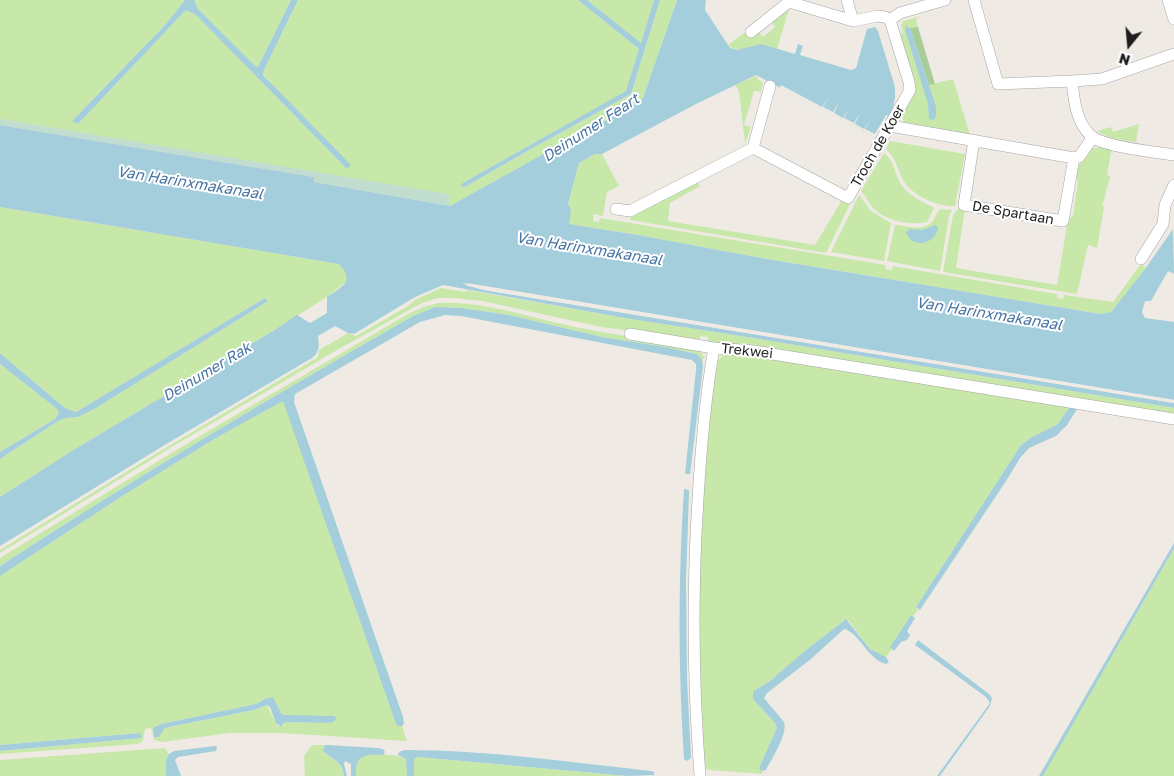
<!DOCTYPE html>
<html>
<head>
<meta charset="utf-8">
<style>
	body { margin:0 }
	#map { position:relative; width:1174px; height:776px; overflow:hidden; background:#efebe4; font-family:"Golos Text",sans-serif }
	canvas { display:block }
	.north { position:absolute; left:1104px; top:20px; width:50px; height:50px; -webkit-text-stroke:4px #fff; paint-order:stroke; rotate:197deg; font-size:14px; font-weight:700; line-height:20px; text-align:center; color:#1e1e1e }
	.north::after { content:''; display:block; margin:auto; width:18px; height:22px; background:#1e1e1e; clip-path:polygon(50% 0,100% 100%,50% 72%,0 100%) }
</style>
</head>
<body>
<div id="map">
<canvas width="1174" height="776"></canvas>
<div class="north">N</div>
</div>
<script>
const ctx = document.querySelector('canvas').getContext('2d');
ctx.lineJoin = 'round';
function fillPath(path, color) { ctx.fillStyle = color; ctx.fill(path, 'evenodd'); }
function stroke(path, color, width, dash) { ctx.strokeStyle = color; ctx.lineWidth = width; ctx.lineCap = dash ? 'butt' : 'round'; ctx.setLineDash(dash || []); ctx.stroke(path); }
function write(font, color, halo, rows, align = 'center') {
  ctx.font = font + ' "Golos Text",sans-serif'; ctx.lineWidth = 4; ctx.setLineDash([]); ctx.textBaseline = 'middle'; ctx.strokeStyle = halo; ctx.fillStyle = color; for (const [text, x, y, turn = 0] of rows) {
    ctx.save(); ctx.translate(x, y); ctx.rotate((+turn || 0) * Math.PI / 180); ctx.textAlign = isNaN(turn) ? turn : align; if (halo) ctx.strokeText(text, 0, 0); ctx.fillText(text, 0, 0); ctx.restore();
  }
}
fillPath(new Path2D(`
	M0,0H185L165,25L72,121L78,124L186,10L196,15L346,168L263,74L264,70L298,0H578L639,49L629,86L624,93L461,184L465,187L531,149L631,94L660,0H677L643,98L592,129L586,140L569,149L556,148L450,206L449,195L0,119Z
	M194,0H291L258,67L254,65L198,9Z
	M587,0H654L641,43L637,41Z
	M790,6L777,49C772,48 766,45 761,45C749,45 738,55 728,45L744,33L752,36L758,31L763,37L775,27L771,21Z
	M921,16L916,19L918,27L910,28L908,26L928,104L929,114L936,106L929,85L953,79L970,135L905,123L903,120L902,114L913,96L900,34L903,33L901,25L903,21Z
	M756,76L758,77L757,79L763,83L761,92L754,91L744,125L751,127L745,144L739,91L735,85Z
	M1139,124L1136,142L1110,138L1097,131L1111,127L1113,132Z
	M890,141L965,154L955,206C938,207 912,196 903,180C897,168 896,158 886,149Z
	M1106,146L1112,147L1107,175L1110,176L1104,200L1102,205L1104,207L1097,248L1088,245L1077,294L943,272L953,215L959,208L965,209L956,268L1057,285L1068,220L1073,216L1078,181L1075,176L1077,167L1090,149Z
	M884,153C895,161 894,173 901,184C907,195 924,202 934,208L927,222C910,226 886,221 873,208C869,203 865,196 861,191Z
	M595,154H602L619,186L607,192L603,216L594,214L593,221L599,222L600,218L886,265L885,269L892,270L893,266L1057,294V298L1063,299L1064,295L1113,302L1141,264L1146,268L1111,312L1101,314L767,259L638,235L568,224L571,209L568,204L579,163Z
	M697,181L700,186L670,203L668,221L815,245L842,200L850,204L826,253L630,220L631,216Z
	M859,195L871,211L891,223L884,261L831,252Z
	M0,207L340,264L347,272L348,277L347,281L327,297L273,331L75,449L0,497V459L58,421L66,418L78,417L96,408L268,301L265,298L76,412L65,408L0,353Z
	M940,209L952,210L949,216L940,271L887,261L895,225C906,225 920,232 931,223C935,219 936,213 940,209Z
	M441,288L466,292L467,290L630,319L735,335L1174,408V416L707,344L708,337L701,336L699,340L601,327L482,301L453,298H438L422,303L337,350L170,448L0,553V550L147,459L318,357L319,350L348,333L356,336L408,306L415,300Z
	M439,303C486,301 530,318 575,327C616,335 658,341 699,349L705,358L702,359L697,354L665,347L602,337L509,315L462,308L435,307L413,316C273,396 135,478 0,566V558L183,446L408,314L423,307Z
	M729,353L1074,405L1058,424L1032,437L1021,445L916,607L918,610L913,616L911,615L890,647L892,649L886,657L870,649L849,621L844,620L769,682L753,691V699L775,723L777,728L760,770L763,771L762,774L710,770L705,768L697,679L699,521L714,365L723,355Z
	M0,364L57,409L59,413L55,419L0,452Z
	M284,400L396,724L398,726H402L407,741L282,733H230L162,742L154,740L151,728L145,729L143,741L138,744L0,754V751L141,738L140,733L0,745V576L124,495L216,438ZM265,699L284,715L327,723L285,722L283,726H278L267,705L254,710L169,727L153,734V729L161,724L256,704Z
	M1174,549V776H1043L1047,768Z
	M312,745H327L324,746L323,751C332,759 343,763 344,776H305L304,756Z
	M165,748L169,754L166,760V776H0V760Z
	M365,754C379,755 395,753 406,759L407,776H356C355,767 357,759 365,754Z
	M418,757L627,776H414V759Z`), '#c8e8aa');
fillPath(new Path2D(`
	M918,27L935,84L929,85L910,28Z`), '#a8cd99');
fillPath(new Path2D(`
	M0,119L449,194L450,206L314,182V177L0,125Z`), '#c1ddd0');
fillPath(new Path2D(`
	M185,0H194L198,9L254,65L258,67L291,0H298L264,70L263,75L350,164V167L346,168L196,15L186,10L78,124L72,121L165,25Z
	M578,0H587L641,43L654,0H660L631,94L531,149L465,187H463L461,184L626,91L639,49Z
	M677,0H706L705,10L730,48L737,50L761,44L795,54L798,44L803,46L800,55L851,70L856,68L867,29L875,27L878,31L895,87V98L893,108L876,138L756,75L696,104L602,154H595L579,163L568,204L571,209L569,224L638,235L767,259L1101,314L1111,312L1145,269L1173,229L1174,274L1168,271L1151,301H1145L1142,312L1145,318L1174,322V400L467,283L484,290L1174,403V408L735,335L630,319L443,285L415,297L354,334L348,333L335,326L318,336C319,346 320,352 312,358L168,443L0,546V497L75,449L273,331L297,315L310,323L327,313V297C342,286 356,282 339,264L0,207V125L314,177V182L450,206L556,147L569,149L585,140L592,129L643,98Z
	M906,26L910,28L936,106V116L934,120L929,119L928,104L905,30Z
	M935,225L938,227C937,244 911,250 906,232L910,229L922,230Z
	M265,298L268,301L265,303L96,408L78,417L66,418L58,421L0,459V452L55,419L59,413L57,409L0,364V353L65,408L76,412Z
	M435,307L462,308L509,315L602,337L665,347L697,354L702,359L703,367L690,474H685L696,370V364L692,360L461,316L445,315L420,322L295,394L294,402L403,717L404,724L402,726H398L396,724L283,401L216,438L124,495L0,576V566C135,478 273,396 413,316Z
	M1069,408L1077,409L1067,425L1056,436L1029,448L1020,458L1008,478L920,610L916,607L1021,445L1032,437L1058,424Z
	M684,489L689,490V493L686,579L687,678L691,758L687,761L684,759C678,669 678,579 684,489Z
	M1174,543V549L1168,559L1043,776H1039Z
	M911,615L915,618L907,631L910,635L907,640L901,642L894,651L890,647Z
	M846,619L870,649L886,657L889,662L886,664C867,659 859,632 844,629L811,659L767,693L764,698L784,722C788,734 772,758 766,770L763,771L760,770L759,768L777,728L775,723L753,699V691L769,682L806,650Z
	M918,640L989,694L992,698L990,706L940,776H937L990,703L986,697L915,645Z
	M273,697L281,713L284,715L334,716L337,719L333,722L327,723L285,722L281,727L276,723L270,707L267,705L254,710L169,727L164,729L159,737H154L153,728L161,724L256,704L265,699Z
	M140,733L142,738L0,751V745Z
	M327,745L378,748L383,749L385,752L383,755C366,754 355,754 356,776H351V764L345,761L344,764L347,776H344C343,762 332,759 323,751L324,746Z
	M215,746L217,747L216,751L178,757L175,760L181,776H166V760L169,754L174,751Z
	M405,750C487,750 569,762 651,771L654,772V775L627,776L418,757L414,759V776H407L406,759L398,755L399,752Z`), '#a5cedc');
fillPath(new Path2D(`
	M781,85L822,107L829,97L823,107L833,112L839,102L834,113L843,118L850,108L844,118L854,123L860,113L855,124L864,129L871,119L865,129L875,134L886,115L888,116L876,138L780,88Z
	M463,283L1174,400V403L484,290L468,286Z`), '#efebe4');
const minor = new Path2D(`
	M847,0L853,21
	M974,0L998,84L1072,81L1102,79L1174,54
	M1168,0L1174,19
	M890,20L900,13L945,0
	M751,32L789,2L853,21L877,16L885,17L890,20
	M1072,81C1074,100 1076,122 1091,136C1103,147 1156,152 1174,155
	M890,126L1074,158L1079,157L1093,137
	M974,140L964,205L1063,221L1074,158
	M753,148L770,86
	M616,209L630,211L753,148L848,198L910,90L909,82L890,20
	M1141,259L1163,224L1165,205L1174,185
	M630,334L714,348L754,351L1174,419
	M700,776C693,684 692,591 698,499C701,448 705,398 714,348`);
stroke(minor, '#a5a5a5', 12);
stroke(minor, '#fff', 11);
write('14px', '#1e1e1e', '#fff', [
	["Troch de Koer",878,146,-60],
	["De Spartaan",1013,213,10],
	["Trekwei",747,351,6]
]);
write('italic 15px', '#4975a4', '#fff', [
	["Deinumer Feart",591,128,-33],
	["Van Harinxmakanaal",190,183,9],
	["Van Harinxmakanaal",589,249,9],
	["Van Harinxmakanaal",989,314,9],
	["Deinumer Rak",207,372,-31]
]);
</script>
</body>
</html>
